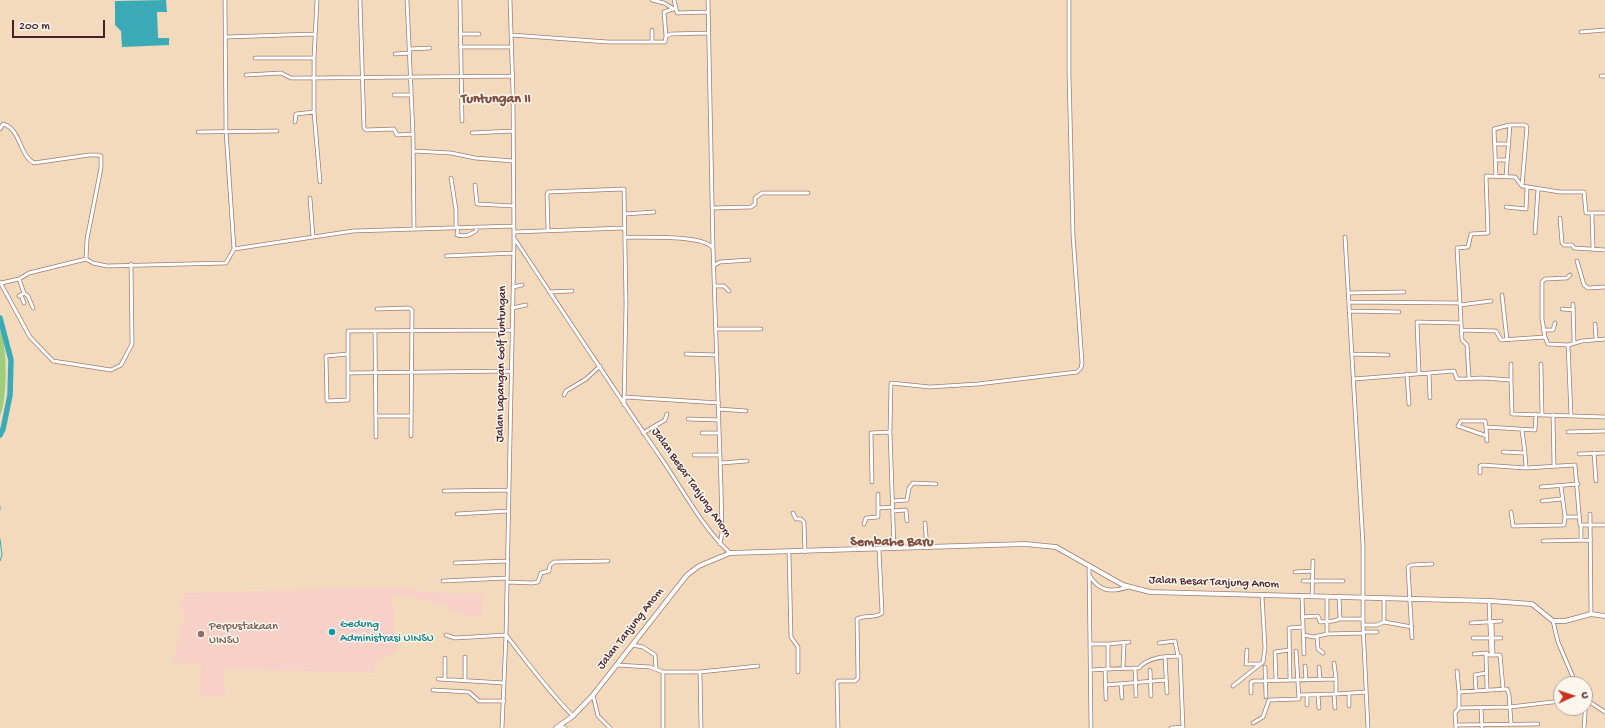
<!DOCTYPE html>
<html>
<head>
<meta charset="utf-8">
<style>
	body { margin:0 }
	#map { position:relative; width:1605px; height:728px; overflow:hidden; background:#f3dabc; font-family:"Gochi Hand",sans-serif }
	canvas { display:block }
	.north { position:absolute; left:1553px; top:676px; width:40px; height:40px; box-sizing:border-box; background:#fbf7ec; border:1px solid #b4a19f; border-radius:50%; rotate:87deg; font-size:11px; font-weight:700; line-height:16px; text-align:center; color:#4a1f2b }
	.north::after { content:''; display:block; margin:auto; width:14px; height:18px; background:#c8321e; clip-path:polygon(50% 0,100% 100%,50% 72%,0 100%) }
	.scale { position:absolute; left:12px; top:20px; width:93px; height:18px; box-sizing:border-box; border:2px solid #4a1f2b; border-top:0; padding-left:5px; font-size:12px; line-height:14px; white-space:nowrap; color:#4a1f2b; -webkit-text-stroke:3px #fbf7ec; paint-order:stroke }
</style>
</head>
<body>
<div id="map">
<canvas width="1605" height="728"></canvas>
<div class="north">U</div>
<div class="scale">200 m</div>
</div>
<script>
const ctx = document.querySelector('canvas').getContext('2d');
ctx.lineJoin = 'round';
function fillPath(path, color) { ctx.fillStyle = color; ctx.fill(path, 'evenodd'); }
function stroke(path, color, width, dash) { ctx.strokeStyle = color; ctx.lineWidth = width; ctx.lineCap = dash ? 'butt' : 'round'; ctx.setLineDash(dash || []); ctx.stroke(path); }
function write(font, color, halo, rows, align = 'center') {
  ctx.font = font + ' "Gochi Hand",sans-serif'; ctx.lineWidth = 3; ctx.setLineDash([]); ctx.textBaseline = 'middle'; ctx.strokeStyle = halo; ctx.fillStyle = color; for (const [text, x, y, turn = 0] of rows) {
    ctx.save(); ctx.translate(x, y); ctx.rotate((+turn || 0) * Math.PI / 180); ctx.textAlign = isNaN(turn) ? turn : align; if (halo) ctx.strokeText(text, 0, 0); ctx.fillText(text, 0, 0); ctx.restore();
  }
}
fillPath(new Path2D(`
	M393,587L438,593H483L481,617L467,616L437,603L393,594L394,633L399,647L393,654L375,661V673L224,669L225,696H200L201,665L173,662L184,618L181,608L184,593Z`), '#f7d1c7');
fillPath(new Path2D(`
	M0,330C8,346 7,400 0,416Z`), '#a0cd7b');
fillPath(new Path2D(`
	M166,0L167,12H157L158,38H169V45L122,47L121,31L115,25V1Z`), '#39aab6');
stroke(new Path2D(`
	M0,507V510
	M0,539L2,555L0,561`), '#39aab6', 1);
stroke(new Path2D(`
	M0,318L11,360L10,395L3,429L0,435`), '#39aab6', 5.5);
const minor = new Path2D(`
	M317,0L314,58V112L320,182
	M360,0L364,128L366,130L394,129L397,135L413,134
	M407,0L413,134L414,229
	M652,0L664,3L674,9
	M674,0L677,13L708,12
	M708,0L713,248L721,487L722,533L720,544
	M460,1L462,121
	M652,30V42
	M1581,32L1605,30
	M460,34H479
	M511,35L608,42H665L666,36L664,12L673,9
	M666,36L671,34L708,33
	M226,37L314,34
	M460,47H512
	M410,49L430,48
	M395,54L410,53
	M255,58H314
	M246,75L281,73L291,78H314L513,76
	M1601,76H1605
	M394,95H411
	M295,122L296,114L314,112
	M0,129L3,124C21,129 19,155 34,163L89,155H97L101,156V168L87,239L86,259L93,263L107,266L226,263L234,249L226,131L225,0
	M198,132L277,131
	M472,133L513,131
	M1495,144H1509
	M413,151L451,153L475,158L513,161
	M1495,160H1507
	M1496,176L1494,129L1510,125H1525L1527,127L1522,186
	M1506,176L1510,125
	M451,178L456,210V227
	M475,185L477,204L514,206
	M1522,186L1560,192H1584L1586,213H1605
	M310,198L313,237
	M1506,207L1526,209L1527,188
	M713,208L751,207L755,204V198L762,193H808
	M625,214L654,212
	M1592,214L1593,248
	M1560,218L1562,243L1564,245H1572L1574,248L1605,250
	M458,227L457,235C465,237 470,235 476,231L477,227
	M548,230L547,195L548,192L624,189L626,303L624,405
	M514,232L624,228
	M1535,233L1538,189
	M625,237C644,238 702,234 713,248
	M1345,237L1363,545V625L1368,728
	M514,238C563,312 611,385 661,458C683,490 702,527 730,553
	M234,249L353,231L514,226
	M446,256L514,253
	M1577,261L1584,285L1588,288L1605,287
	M714,265L720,262L749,260
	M19,279L24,293L19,296
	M0,282L30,337L53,361L111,370L121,365L132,344L131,264
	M1,283L19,279L29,273L86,259
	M715,286H724L729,291
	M513,287L522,285
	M549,292L572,291
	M24,293L28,296L33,308
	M1348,293L1404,292
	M21,295L24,303
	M1502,295L1507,340
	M1349,302L1460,303
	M1573,304L1574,343
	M1460,305L1491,301
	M512,308L526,305
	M377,309L409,308L412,310L411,436
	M1562,309L1574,310
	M1349,311L1399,312
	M1595,324L1596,339
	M717,329H761
	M1461,330L1496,331L1501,340L1545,337L1548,344L1568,345L1582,341L1605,339
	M1543,330H1553L1555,323
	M375,331L376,437
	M1545,337L1542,319V282L1545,279L1567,278L1570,275
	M1568,345L1571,415
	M348,354L326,356L327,401L348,400V331L512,330
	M686,354L717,355
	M1352,354L1388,355
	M1541,364L1542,415
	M348,373L511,371
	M1419,373L1417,322L1461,323
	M1429,373L1430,398
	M1407,374L1409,404
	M1469,378L1467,345L1462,340L1457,248L1468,247L1471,234L1488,233L1486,176L1515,177L1522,186
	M1354,379L1454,371L1457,379L1482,378L1511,380L1512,414L1605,417
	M1511,380V364
	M564,395L566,391L586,379L600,366
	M625,397L719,403
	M719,409L746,411
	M1553,415L1554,466
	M376,416H411
	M688,419L719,420
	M1486,427L1485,421H1461L1458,426L1487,436
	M1568,432L1605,431
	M643,433L665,420L667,414
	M702,433H719
	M1487,441L1486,427L1535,430L1536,414
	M1503,452L1525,453L1522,430
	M1525,453L1526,468
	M1594,453L1596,481
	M1579,454L1605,453
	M694,455H720
	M721,463L747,461
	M1480,473V466L1482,465L1526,468L1575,465L1580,525H1605
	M872,482L871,433L890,432
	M1561,486L1565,517H1579
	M1541,487L1578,484
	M444,491L509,490
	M893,501L907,500L909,488L913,483L936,484
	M1542,501L1561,499
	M878,508L893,507
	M893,511L906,510L907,521
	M1511,512L1513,526L1564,525L1565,517
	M793,513L796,519H801L804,522L805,552
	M457,514L508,511
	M1590,514L1591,614
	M925,523L927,548
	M864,524L866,518L878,517V494
	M1581,526V540
	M1543,541L1591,540
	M894,549L890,432L891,383L930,387L978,384L1077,372L1081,368L1082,363L1073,235L1069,74V0
	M789,553L791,637L798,647V672
	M455,563L507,561
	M1089,566L1091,728
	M1295,572L1313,571
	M1089,575C1099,591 1110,593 1128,587
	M443,581L507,578
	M1303,581H1343
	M507,582L532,583L538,582L541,573L549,571L550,565L554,562L608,561
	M1302,596L1304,654
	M1312,596L1313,561
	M1327,596V634
	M1339,596L1340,619
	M1384,598V622
	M1489,601L1491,653
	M1302,617L1318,616L1320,622L1333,621L1340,619H1363
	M1553,621L1558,642L1576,684
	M1471,623L1501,621
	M1492,623L1493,653
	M1363,625H1377L1384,622L1412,627
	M1363,632H1377
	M446,635L455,638L506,635C528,663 548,691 573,716
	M1303,635L1314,637L1327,634L1363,633
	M1317,636L1318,649L1323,653
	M1412,638L1408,567L1411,565L1432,564
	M1473,638H1501
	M1159,643L1175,641L1178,656
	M1090,644H1108V669L1091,670
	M1108,644L1129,642
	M632,645L643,647L655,655L656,668
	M1247,650L1246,664H1261
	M1474,654L1487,653
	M1165,657L1167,693
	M445,658V679
	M1334,663L1336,679
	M617,665L650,667L663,672H700L758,666
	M1305,666L1306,680
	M1265,667L1266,697
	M1319,667L1320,680
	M1123,668L1124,643
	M1135,668L1136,696
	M1105,669L1106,699
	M1108,669L1139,668C1148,657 1166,656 1180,656L1183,728
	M1150,670L1151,696
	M1457,671L1459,692
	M663,672V728
	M700,672L701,728
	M438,679L504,683
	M465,680V657
	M1276,680L1275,652L1289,650
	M1290,680L1289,628L1303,627
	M1121,684L1122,698
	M1106,685L1166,680
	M1233,686L1263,662L1265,648L1262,596
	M1487,689L1486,655H1500L1503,688
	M433,690L469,692L479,701H504
	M1476,690L1475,675L1486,673
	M1251,693V682L1254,681L1336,679V694L1366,692
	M1334,694L1335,708
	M1349,694V706
	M593,695L598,716L610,728
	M1299,695L1336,694
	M1307,695V705
	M1318,695L1319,708
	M1585,699L1605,712
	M1459,708L1510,707L1561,701
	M1481,708L1482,728
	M1253,723L1263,717L1269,700L1299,699L1296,651
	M1456,725L1538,724
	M560,726L565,728
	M502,728L506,635L514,246L513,93L510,0
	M838,728L837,683L838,681H855L858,678L857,619C864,614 876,619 882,613L879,550
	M1171,728L1183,727
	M1456,728L1455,713L1459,708V692L1507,689L1509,694L1511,723
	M1584,728L1586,699`);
const major = new Path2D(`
	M556,728L573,716L593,695L687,575L699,566L730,553L1025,544L1056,547L1123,585L1150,592L1491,601L1532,604L1553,621H1565L1591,614L1605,616`);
stroke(minor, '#9e7c74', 4.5);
stroke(major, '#9e7c74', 5.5);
stroke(minor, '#fff', 3);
stroke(major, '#fff', 4);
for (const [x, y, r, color] of [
	[332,632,4,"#0f9aa8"],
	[201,634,4,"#8d6e63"]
]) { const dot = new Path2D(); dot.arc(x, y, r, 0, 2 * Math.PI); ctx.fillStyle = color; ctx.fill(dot); stroke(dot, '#fbf7ec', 1.5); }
write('12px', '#4a1f2b', '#fbf7ec', [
	["Jalan Lapangan Golf Tuntungan",502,364,-89],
	["Jalan Besar Tanjung Anom",691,483,55],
	["Jalan Besar Tanjung Anom",1214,583,2],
	["Jalan Tanjung Anom",631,629,-52]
]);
write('12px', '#0d838f', '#fbf7ec', [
	["Gedung",340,625],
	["Administrasi UINSU",340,639]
], 'left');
write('12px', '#785e54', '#fbf7ec', [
	["Perpustakaan",209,627],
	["UINSU",209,641]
], 'left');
write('bold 14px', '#814e42', '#fbf7ec', [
	["Tuntungan II",496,100],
	["Sembahe Baru",892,543]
]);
</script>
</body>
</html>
